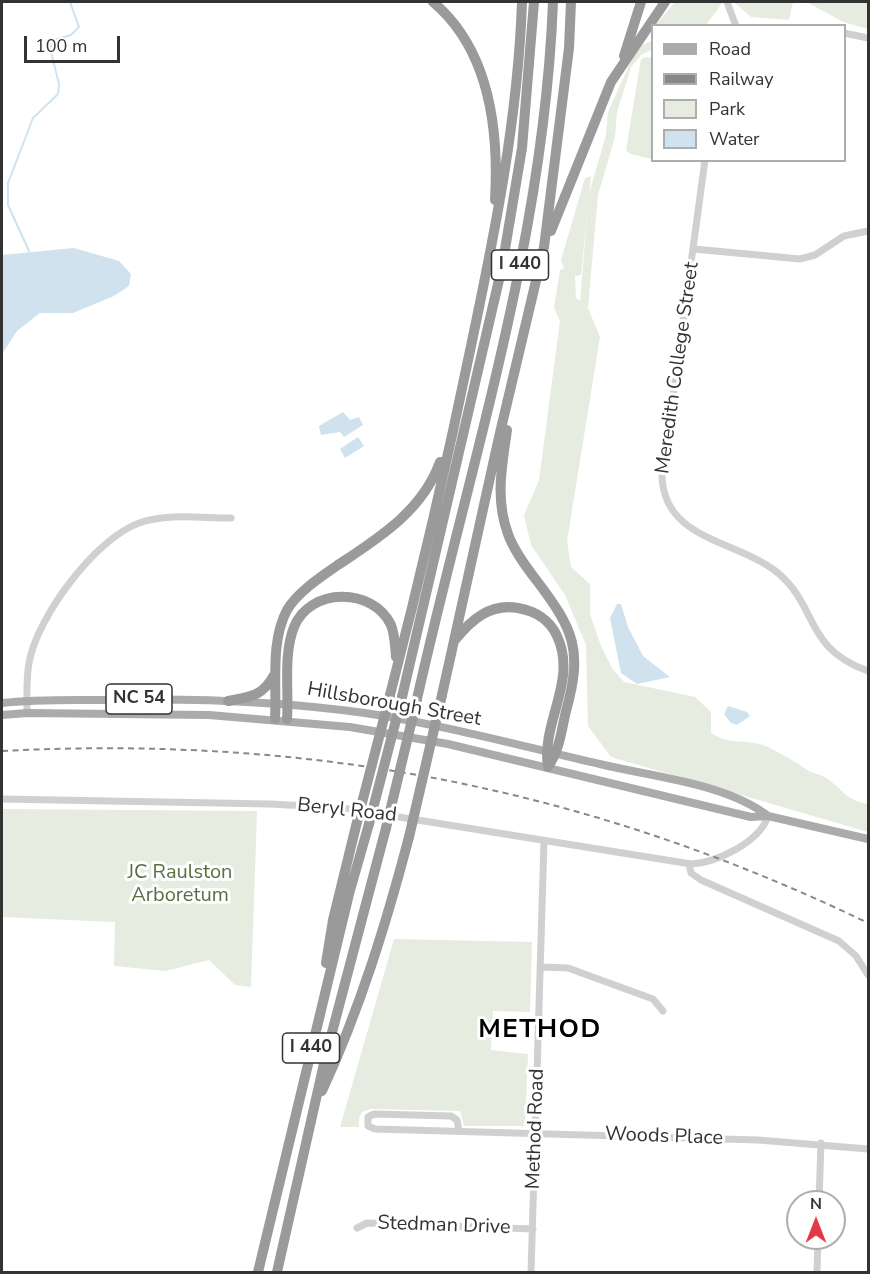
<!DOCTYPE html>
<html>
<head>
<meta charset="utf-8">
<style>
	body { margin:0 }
	#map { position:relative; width:870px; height:1274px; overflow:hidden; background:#fff; font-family:"Nunito Sans",sans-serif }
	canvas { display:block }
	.frame { position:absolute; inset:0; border:3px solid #333; pointer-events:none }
	.legend { position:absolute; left:651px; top:24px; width:195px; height:138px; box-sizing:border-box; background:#fff; border:2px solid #adadad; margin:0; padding:8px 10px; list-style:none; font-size:18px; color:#333 }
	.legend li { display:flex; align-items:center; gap:12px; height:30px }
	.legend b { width:30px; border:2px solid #adadad }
	.north { position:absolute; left:786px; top:1190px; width:60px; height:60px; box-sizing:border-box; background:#fff; border:2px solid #adadad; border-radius:50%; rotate:0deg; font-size:16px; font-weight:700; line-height:24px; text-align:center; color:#333 }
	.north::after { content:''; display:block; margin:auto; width:21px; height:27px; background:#e63946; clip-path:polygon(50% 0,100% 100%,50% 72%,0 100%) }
	.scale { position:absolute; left:24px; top:36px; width:96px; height:27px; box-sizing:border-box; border:3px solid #333; border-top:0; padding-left:8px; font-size:18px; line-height:21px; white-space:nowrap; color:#333; -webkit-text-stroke:4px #fff; paint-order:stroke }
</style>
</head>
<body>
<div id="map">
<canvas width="870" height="1274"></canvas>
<div class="frame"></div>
<ul class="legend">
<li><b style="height:8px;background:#ababab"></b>Road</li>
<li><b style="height:8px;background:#888"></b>Railway</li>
<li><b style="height:16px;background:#e6ecdf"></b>Park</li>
<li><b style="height:16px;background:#cfe2ee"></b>Water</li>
</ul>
<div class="north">N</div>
<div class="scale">100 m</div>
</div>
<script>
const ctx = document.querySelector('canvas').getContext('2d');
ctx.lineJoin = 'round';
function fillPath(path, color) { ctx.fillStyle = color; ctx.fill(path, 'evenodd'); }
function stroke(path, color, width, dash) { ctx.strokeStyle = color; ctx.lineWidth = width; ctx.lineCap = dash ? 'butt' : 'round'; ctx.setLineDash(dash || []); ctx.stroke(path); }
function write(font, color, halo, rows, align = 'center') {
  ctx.font = font + ' "Nunito Sans",sans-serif'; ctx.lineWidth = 6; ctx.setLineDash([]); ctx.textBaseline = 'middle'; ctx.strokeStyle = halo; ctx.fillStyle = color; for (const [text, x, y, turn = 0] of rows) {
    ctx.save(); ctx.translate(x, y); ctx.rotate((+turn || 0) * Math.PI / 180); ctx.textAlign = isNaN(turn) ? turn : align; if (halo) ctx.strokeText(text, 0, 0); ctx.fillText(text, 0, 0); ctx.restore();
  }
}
fillPath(new Path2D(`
	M675,2H723L706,25H656Z
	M734,2H793L789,20L751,17Z
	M807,2H868V29L843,22Z
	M652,41V50L641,55L631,67L617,112L615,137L598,195L588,308L600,337L567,541L571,567L590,584V614L601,646L612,668L624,682L695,697L711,712V733C730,746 748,738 768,747C782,754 796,762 809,771C814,774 821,774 826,778C844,790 845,800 868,804V832L611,757L588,726L586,645L565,595L531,545L524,515L539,480L560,321L554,308L560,270L564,268L561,260L585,178L591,176L581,275L575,276L576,298L580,301L589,194L606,135L608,112L632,59L642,45Z
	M646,57L652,58V159L630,154L626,150L641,59Z
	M2,809L257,811L251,987L235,985L209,960L166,971L114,966L115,922L2,917Z
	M394,939L532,942L530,1012L493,1011L491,1050L528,1054L525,1126H464L460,1111L370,1109L362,1112L359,1118V1127H340Z`), '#e6ecdf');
fillPath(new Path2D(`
	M74,248L119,261L131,274L129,286L114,296L73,313H40L17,331L2,354V255Z
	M343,412L350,420L359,417L363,425L344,437L340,432L321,435L319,426Z
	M358,437L364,446L345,458L340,449Z
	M617,604H621L628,627L643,656L670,677L637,684L621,673L610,618Z
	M728,706L747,712L750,716L737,725L731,723L724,714Z`), '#cfe2ee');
stroke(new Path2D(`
	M29,251L8,205V183L33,118L58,94L59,84L50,48L54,40L71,35L79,27L70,2`), '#cfe2ee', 2);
stroke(new Path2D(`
	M727,2L736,26
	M844,33L868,38
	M705,160L662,476C664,541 738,540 778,573C819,608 804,648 868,671
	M694,249L800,259L815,255L844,236L868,231
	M27,713C27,696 26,679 29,663C37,617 95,539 139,523C168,513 201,518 231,518
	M2,799L270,804L343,808L691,864C716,863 760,842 768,816
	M689,864L691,873L701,880L839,941L856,956L868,975
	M542,967L568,968L653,999L663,1011
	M459,1131L457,1120L451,1116L374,1114L368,1117V1126L375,1129L758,1140L868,1149
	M819,1202L821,1143
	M357,1228L367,1223L533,1229
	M531,1272L544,841
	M817,1272L818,1238`), '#d0d0d0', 7);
stroke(new Path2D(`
	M2,703C36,699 71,700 106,700C192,698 279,701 365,713C445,725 525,747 604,765C655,777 727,784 768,816
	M2,715L27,713L209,715L350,727L448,744L751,817L768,816L868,839`), '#ababab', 8);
stroke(new Path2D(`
	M433,2C490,50 499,130 495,200
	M624,56L641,2
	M551,231L611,82L665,2
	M507,430C502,466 495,499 508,534C514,551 526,567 537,581C574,630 583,650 566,711C561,732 560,749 548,767
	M455,640C471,620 490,603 518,608C535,611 550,620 557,636C578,681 541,722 548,767
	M390,695C420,579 447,463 471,346C495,232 518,118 522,2
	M442,695L499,437L544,247L569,48L571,2
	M402,697L502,267L522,148L534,2
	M417,699C469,467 544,241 553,2
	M228,701C250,697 263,696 274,675
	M275,719C277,684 270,642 287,610C297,593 319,578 335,567C377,539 422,512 440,462
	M287,719C289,691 283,655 294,627C310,587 373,587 391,625C395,635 395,647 396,657
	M326,963L333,920L357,822
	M322,1091C360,1009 386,924 409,837
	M258,1272L349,894L369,824
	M277,1272L325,1059L386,828`), '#9a9a9a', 10);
stroke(new Path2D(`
	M2,751C312,735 588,788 868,923`), '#888', 2, [6, 4.5]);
stroke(new Path2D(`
	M357,822L390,695
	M369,824L402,697
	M386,828L417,699
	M409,837L442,695`), '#9a9a9a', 10);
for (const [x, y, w] of [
	[520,265,57],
	[139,699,66],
	[311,1048,57]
]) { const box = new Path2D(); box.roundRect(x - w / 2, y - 15, w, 30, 4.5); ctx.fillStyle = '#fff'; ctx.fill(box); stroke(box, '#333', 1.5); }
write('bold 18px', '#333', null, [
	["I 440",520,265],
	["NC 54",139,699],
	["I 440",311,1048]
]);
write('20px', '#333', '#fff', [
	["Meredith College Street",678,368,-82],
	["Hillsborough Street",394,705,10],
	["Beryl Road",347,811,6],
	["Method Road",536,1129,-88],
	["Woods Place",664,1137,2],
	["Stedman Drive",444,1226,2]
]);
write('20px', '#56703f', '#fff', [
	["JC Raulston",180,873],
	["Arboretum",180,896]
]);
ctx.letterSpacing = '1.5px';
write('bold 26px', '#000', '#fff', [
	["METHOD",540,1031]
]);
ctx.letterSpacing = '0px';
</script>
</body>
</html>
